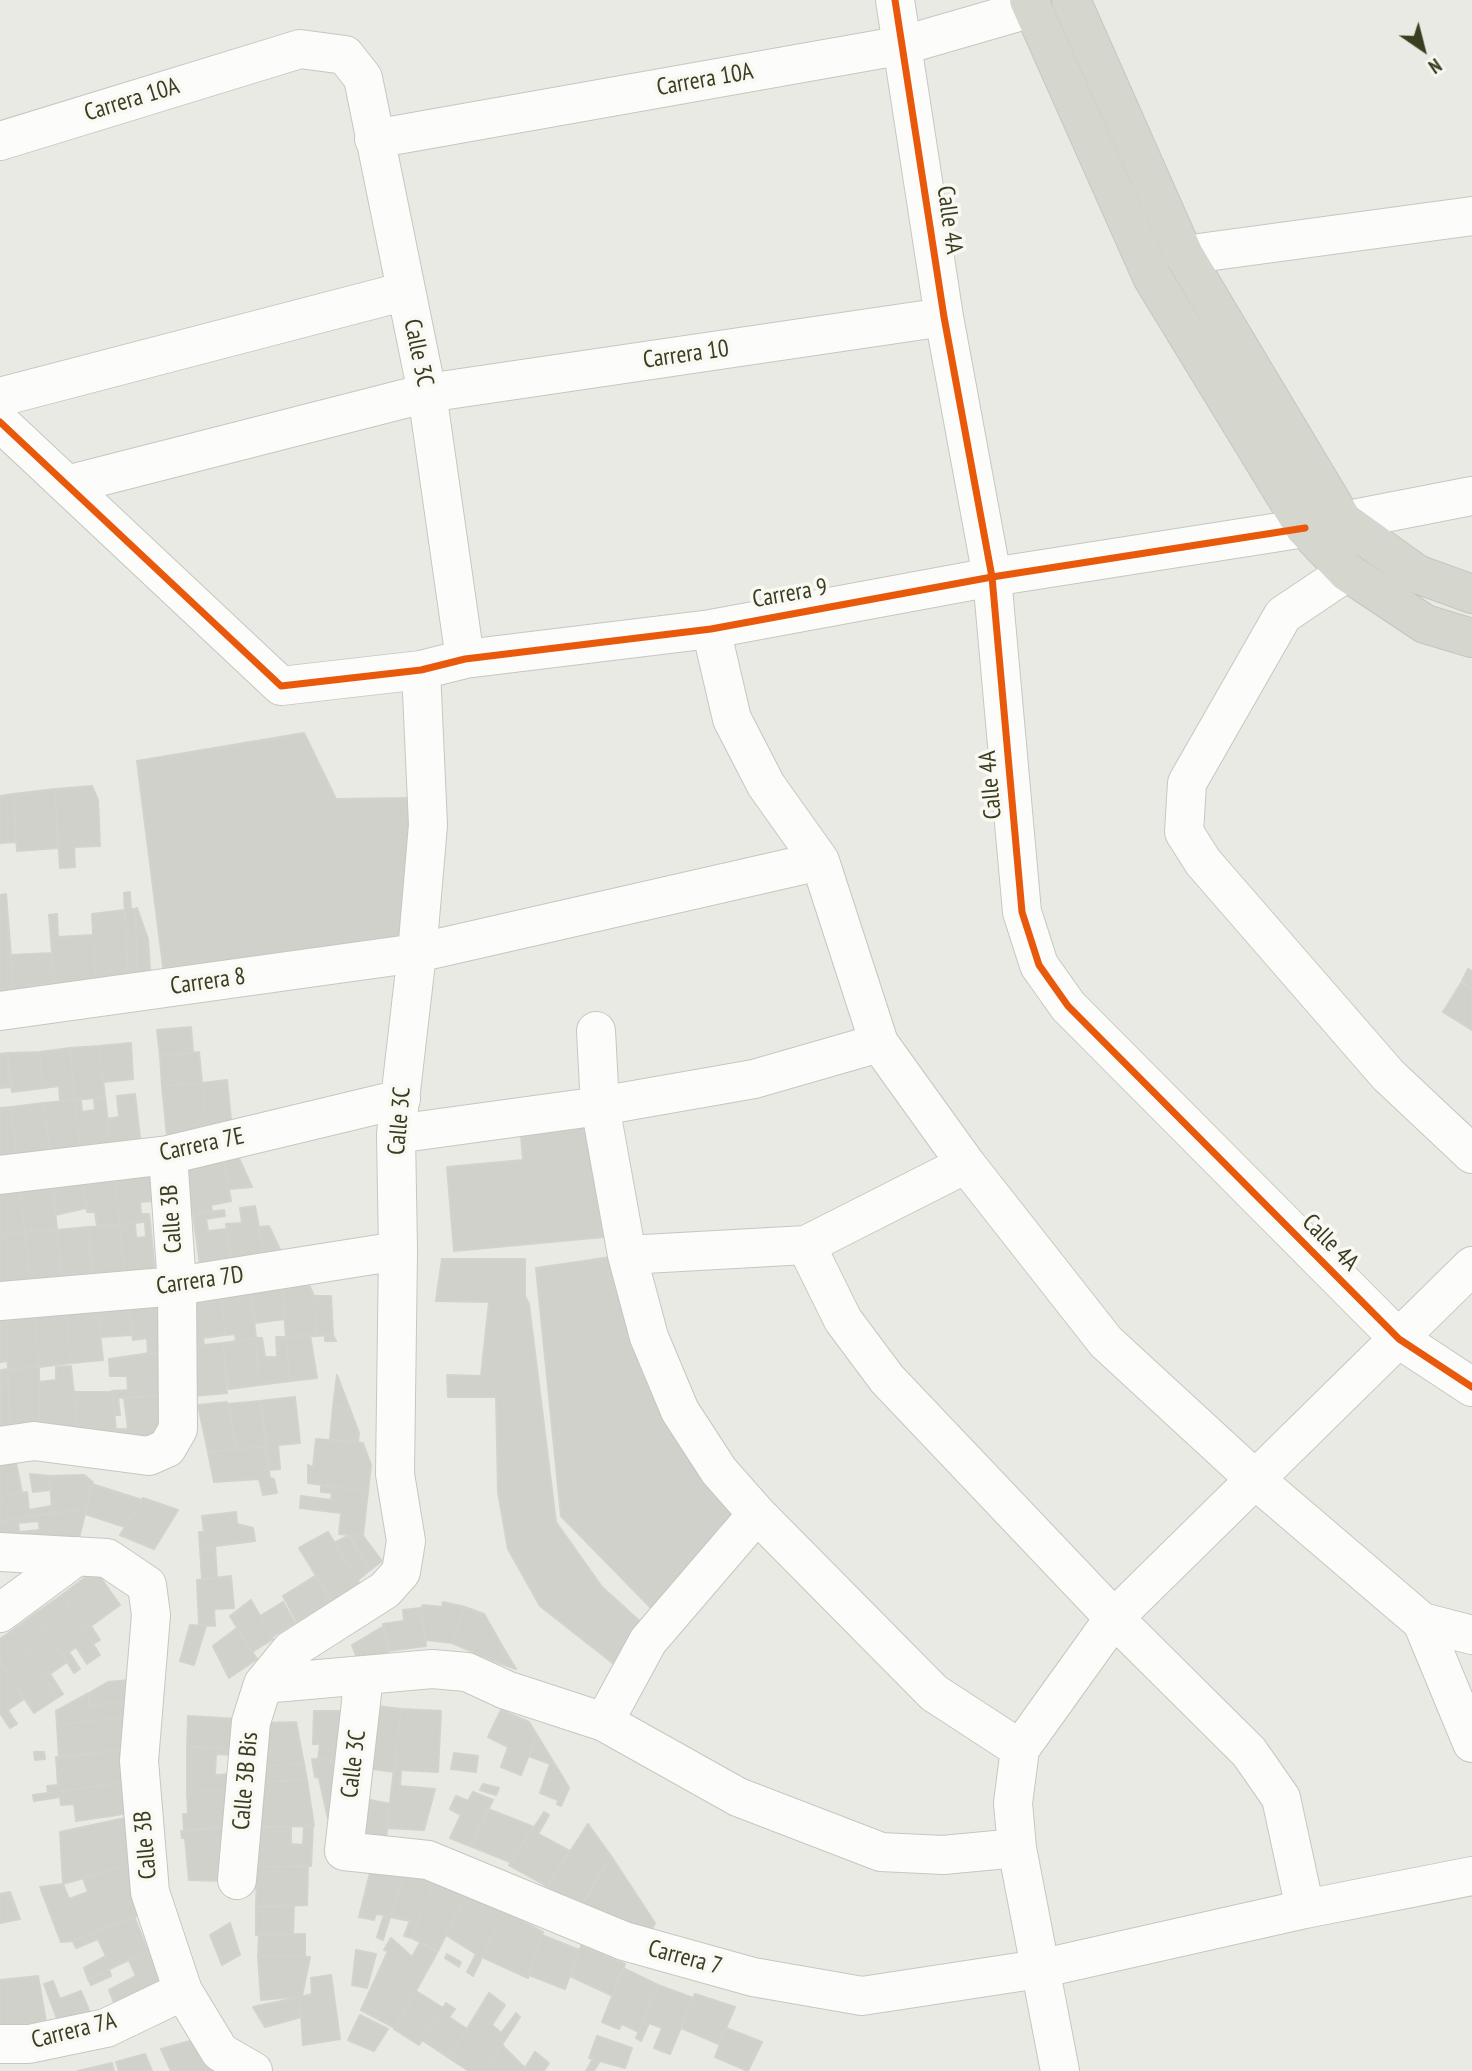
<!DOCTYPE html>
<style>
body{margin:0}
#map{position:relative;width:1472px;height:2071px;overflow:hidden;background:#eaeae4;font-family:"PT Sans Narrow",sans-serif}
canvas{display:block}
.north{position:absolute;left:1388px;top:14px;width:70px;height:70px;-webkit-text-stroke:5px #f9f8f2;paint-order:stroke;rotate:145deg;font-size:19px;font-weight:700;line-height:28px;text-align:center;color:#3a3e20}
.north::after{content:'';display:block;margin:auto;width:24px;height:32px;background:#3a3e20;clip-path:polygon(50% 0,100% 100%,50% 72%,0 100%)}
</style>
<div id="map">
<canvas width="1472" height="2071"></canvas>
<div class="north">N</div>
</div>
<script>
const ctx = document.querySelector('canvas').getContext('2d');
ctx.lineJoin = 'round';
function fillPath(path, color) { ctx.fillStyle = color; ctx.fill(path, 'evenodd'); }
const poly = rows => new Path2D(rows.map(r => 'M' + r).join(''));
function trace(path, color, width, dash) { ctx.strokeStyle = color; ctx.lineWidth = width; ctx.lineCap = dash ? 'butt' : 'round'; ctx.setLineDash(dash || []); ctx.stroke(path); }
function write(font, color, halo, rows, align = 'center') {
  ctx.font = font + ' "PT Sans Narrow",sans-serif'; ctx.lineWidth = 7; ctx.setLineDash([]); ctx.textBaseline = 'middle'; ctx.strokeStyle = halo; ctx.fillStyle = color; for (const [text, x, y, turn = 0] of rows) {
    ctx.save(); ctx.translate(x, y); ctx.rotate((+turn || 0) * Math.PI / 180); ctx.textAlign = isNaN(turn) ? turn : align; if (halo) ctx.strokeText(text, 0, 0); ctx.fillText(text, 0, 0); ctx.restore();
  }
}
const building = poly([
 [304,733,336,799,411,798,415,935,165,982,137,761,304,733],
 [92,786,98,800,100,846,74,847,75,867,60,868,55,789,92,786],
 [55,789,58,848,17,851,13,794,55,789],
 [13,794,16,842,0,843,0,796,13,794],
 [130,892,131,909,135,909,138,983,128,983,124,893,130,892],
 [6,894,14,996,0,997,0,895,6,894],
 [137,908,148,939,151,983,138,983,135,909,137,908],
 [125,910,128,983,96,988,92,914,125,910],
 [57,914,58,937,93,935,96,988,55,992,49,915,57,914],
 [52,953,54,984,30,986,30,995,14,996,11,955,52,953],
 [1468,969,1472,971,1472,988,1462,981,1468,969],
 [1461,983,1472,990,1472,1030,1443,1012,1461,983],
 [191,1027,193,1053,160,1056,157,1030,191,1027],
 [131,1043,133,1079,103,1082,99,1046,131,1043],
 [99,1046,105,1097,75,1100,70,1048,99,1046],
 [70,1048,75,1100,60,1101,59,1086,43,1088,40,1052,70,1048],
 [40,1052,43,1088,12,1092,8,1053,40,1052],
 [199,1052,202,1083,162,1086,160,1056,199,1052],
 [8,1053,11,1087,0,1088,0,1054,8,1053],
 [227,1080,232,1130,207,1133,202,1083,227,1080],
 [202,1083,207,1133,167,1136,162,1086,202,1083],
 [135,1094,141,1146,111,1150,107,1119,119,1117,117,1096,135,1094],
 [105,1097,111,1150,80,1152,75,1100,81,1099,82,1112,95,1110,94,1098,105,1097],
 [75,1100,80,1152,50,1155,44,1103,75,1100],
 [44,1103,50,1155,17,1158,11,1107,44,1103],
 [11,1107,17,1158,0,1161,0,1108,11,1107],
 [594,1117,604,1237,454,1251,447,1167,523,1160,520,1124,594,1117],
 [238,1156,252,1187,229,1189,223,1157,238,1156],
 [223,1157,231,1201,211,1205,212,1212,193,1214,184,1163,223,1157],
 [150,1170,152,1201,140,1202,141,1214,149,1214,150,1221,120,1225,114,1173,150,1170],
 [114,1173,120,1225,97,1226,95,1212,87,1212,83,1176,114,1173],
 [83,1176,86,1208,55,1215,52,1179,83,1176],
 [52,1179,57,1230,25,1232,19,1182,52,1179],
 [19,1182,25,1232,0,1235,0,1184,19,1182],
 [255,1206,264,1255,232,1262,226,1224,242,1223,240,1208,255,1206],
 [224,1210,225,1216,206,1219,208,1231,227,1229,232,1262,200,1265,193,1214,224,1210],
 [150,1221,155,1273,124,1276,120,1225,135,1223,136,1238,146,1237,145,1222,150,1221],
 [120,1225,124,1276,92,1279,89,1227,120,1225],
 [269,1226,283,1256,264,1255,259,1227,269,1226],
 [89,1227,92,1274,61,1276,57,1230,89,1227],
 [57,1230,62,1282,30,1284,25,1232,57,1230],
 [25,1232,30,1281,0,1286,0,1235,25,1232],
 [618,1256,746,1517,651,1608,561,1516,536,1268,618,1256],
 [442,1259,525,1259,525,1296,529,1304,556,1522,602,1587,645,1626,619,1668,540,1606,508,1549,498,1492,496,1397,448,1397,447,1375,481,1376,489,1302,436,1301,442,1259],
 [309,1285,314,1296,316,1336,286,1337,282,1289,309,1285],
 [282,1289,285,1319,255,1323,251,1292,282,1289],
 [251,1292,256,1338,236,1341,235,1334,225,1335,221,1293,251,1292],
 [221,1293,225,1335,203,1338,204,1345,194,1347,188,1294,221,1293],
 [314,1296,331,1296,333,1335,316,1336,314,1296],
 [159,1303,163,1352,148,1354,147,1338,133,1340,128,1305,159,1303],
 [128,1305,132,1335,100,1337,98,1311,128,1305],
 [97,1308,103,1360,71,1363,66,1313,97,1308],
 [66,1313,71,1363,39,1367,35,1316,66,1313],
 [35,1316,39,1367,8,1369,6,1319,35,1316],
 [6,1319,7,1361,0,1362,0,1320,6,1319],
 [310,1335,317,1378,290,1381,286,1337,310,1335],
 [325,1335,333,1335,336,1341,325,1341,325,1335],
 [276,1337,286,1337,290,1381,259,1385,256,1338,262,1338,265,1357,277,1357,276,1337],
 [256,1338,259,1385,229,1389,223,1343,256,1338],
 [223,1343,227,1393,193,1396,186,1347,223,1343],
 [157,1352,161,1396,113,1398,112,1391,128,1390,127,1376,110,1376,109,1359,157,1352],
 [71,1366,79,1441,40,1439,39,1382,56,1380,56,1367,71,1366],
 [39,1367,40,1439,10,1436,8,1369,39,1367],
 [8,1369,10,1436,0,1435,1,1370,8,1369],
 [337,1375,350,1409,333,1407,337,1375],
 [74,1392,112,1392,117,1440,79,1441,74,1392],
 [163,1396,168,1442,117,1440,116,1429,128,1429,124,1398,163,1396],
 [295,1397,300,1443,278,1445,280,1469,269,1470,260,1401,295,1397],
 [113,1398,118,1398,120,1415,115,1415,113,1398],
 [260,1401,268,1447,237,1449,228,1404,260,1401],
 [227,1402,237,1449,208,1452,198,1405,227,1402],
 [333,1407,350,1409,359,1433,358,1442,330,1440,333,1407],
 [316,1439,363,1443,371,1465,368,1491,308,1483,308,1465,313,1467,316,1439],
 [256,1447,265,1447,270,1478,274,1479,277,1493,263,1495,259,1479,214,1482,208,1452,256,1447],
 [16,1462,22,1493,0,1497,0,1464,16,1462],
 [30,1474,50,1476,50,1490,33,1492,30,1474],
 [84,1475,93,1482,86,1510,52,1513,50,1476,84,1475],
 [92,1484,142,1500,125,1527,85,1514,92,1484],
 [321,1485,368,1491,363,1536,339,1534,341,1513,300,1508,301,1496,331,1500,332,1493,321,1492,321,1485],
 [27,1492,29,1510,51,1506,52,1513,0,1522,0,1497,27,1492],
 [143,1498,178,1510,154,1549,120,1535,143,1498],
 [86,1510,79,1538,41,1543,38,1515,86,1510],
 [236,1512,237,1524,253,1528,255,1541,200,1548,199,1532,204,1532,202,1516,236,1512],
 [38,1515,38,1521,18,1523,19,1532,39,1530,41,1543,0,1546,0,1522,38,1515],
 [328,1532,360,1584,333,1603,299,1548,328,1532],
 [350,1535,363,1536,382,1561,370,1570,350,1535],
 [348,1536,370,1570,358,1580,334,1543,348,1536],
 [215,1546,217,1578,202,1579,200,1548,215,1546],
 [95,1570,120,1605,91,1626,100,1640,93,1644,62,1595,95,1570],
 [231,1576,234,1608,214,1609,215,1626,199,1625,197,1580,231,1576],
 [315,1576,331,1601,297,1622,283,1596,315,1576],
 [62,1595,100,1655,87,1664,76,1647,69,1652,80,1669,74,1673,36,1613,62,1595],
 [251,1600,273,1639,252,1652,230,1616,251,1600],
 [283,1602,295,1623,272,1637,260,1616,283,1602],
 [443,1602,465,1607,452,1643,426,1640,421,1608,423,1605,442,1607,443,1602],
 [465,1607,484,1614,504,1649,499,1663,452,1643,465,1607],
 [421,1608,426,1646,388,1651,383,1624,404,1621,403,1610,421,1608],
 [36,1613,67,1662,50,1674,63,1694,57,1698,13,1630,36,1613],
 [190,1625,206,1626,194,1665,180,1661,190,1625],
 [384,1626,389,1657,359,1664,352,1645,384,1626],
 [237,1628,257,1659,229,1678,213,1646,237,1628],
 [13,1630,57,1698,34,1713,0,1662,0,1639,13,1630],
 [504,1649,516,1669,499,1663,504,1649],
 [0,1662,24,1699,8,1710,17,1724,10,1728,0,1713,0,1662],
 [131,1680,132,1700,89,1706,89,1693,108,1682,131,1680],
 [89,1693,89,1706,132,1700,133,1716,57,1725,56,1711,89,1693],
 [378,1706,401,1709,394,1772,359,1767,378,1706],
 [401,1709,441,1711,438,1772,401,1770,400,1786,435,1789,424,1830,387,1828,401,1709],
 [501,1710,529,1722,537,1735,521,1775,501,1767,508,1747,488,1737,501,1710],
 [314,1711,343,1711,341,1761,318,1760,320,1744,313,1744,314,1711],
 [188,1716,238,1719,235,1748,187,1747,188,1716],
 [125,1717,126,1750,59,1757,57,1725,125,1717],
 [296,1722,304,1764,261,1766,267,1723,296,1722],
 [537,1735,565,1781,558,1800,540,1793,550,1764,529,1756,537,1735],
 [187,1747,235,1748,236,1755,216,1754,215,1775,233,1774,229,1789,187,1793,187,1747],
 [126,1750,128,1782,48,1793,47,1786,58,1785,56,1757,126,1750],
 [34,1752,44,1752,45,1759,35,1760,34,1752],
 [454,1753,478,1756,476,1772,451,1769,454,1753],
 [312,1759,341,1761,328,1819,319,1778,315,1777,312,1759],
 [304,1764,307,1780,261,1782,261,1766,304,1764],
 [307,1780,314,1826,258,1827,261,1782,307,1780],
 [565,1781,569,1788,561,1806,557,1804,565,1781],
 [128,1782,130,1813,76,1821,74,1804,61,1805,60,1797,34,1801,33,1795,128,1782],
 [483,1784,499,1788,496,1795,480,1790,483,1784],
 [229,1789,223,1828,184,1831,183,1814,188,1814,187,1793,229,1789],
 [473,1792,493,1800,470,1846,450,1838,461,1815,450,1809,456,1796,468,1801,473,1792],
 [360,1798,390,1804,386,1840,359,1835,360,1798],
 [488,1809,534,1827,510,1862,470,1846,488,1809],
 [544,1812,549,1815,538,1834,570,1851,547,1886,509,1865,544,1812],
 [130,1817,132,1864,63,1884,60,1832,130,1817],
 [588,1824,611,1856,582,1903,547,1887,588,1824],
 [304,1826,313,1826,311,1866,257,1867,258,1827,291,1827,291,1844,303,1845,304,1826],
 [222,1827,224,1881,189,1880,185,1838,182,1838,181,1831,222,1827],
 [611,1856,634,1891,617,1920,584,1903,611,1856],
 [132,1864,149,1911,73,1941,61,1942,40,1887,63,1884,69,1899,88,1892,83,1878,132,1864],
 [372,1865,404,1872,383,1940,377,1937,384,1915,376,1914,374,1920,359,1917,372,1865],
 [308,1866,307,1905,256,1907,257,1867,308,1866],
 [405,1869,435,1878,412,1938,404,1936,410,1921,390,1917,405,1869],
 [436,1876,467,1893,438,1951,412,1938,436,1876],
 [634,1891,655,1923,650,1933,617,1920,634,1891],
 [10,1892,20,1919,0,1923,0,1894,10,1892],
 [467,1893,504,1912,473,1976,467,1972,476,1954,446,1935,467,1893],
 [294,1905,293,1934,256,1935,256,1907,294,1905],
 [504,1912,543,1932,528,1978,482,1957,504,1912],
 [134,1916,148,1951,88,1979,84,1968,106,1956,98,1939,76,1948,73,1941,134,1916],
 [230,1923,240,1955,222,1965,210,1935,230,1923],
 [305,1934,305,1957,258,1956,259,1935,305,1934],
 [542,1935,579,1950,565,1989,529,1975,542,1935],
 [391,1938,412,1957,420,1943,437,1953,395,2028,361,2010,388,1951,384,1950,391,1938],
 [581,1946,625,1964,613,1996,570,1976,581,1946],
 [356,1950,376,1954,367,1988,352,1985,356,1950],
 [148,1951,161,1983,116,2008,109,1990,136,1976,129,1960,148,1951],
 [447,1954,461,1962,459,1967,445,1958,447,1954],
 [258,1956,310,1957,302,1996,261,2000,258,1956],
 [623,1968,658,1985,639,2032,622,2024,619,2029,602,2022,623,1968],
 [109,1969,111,1976,91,1985,88,1979,109,1969],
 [331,1975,340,2039,303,2045,300,1997,312,1994,311,1978,331,1975],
 [38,1976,46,2021,0,2027,0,1980,38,1976],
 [53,1981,60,1999,81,1991,91,2015,60,2027,44,1984,53,1981],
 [658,1985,693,1998,670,2054,654,2048,662,2028,649,2023,641,2041,636,2038,658,1985],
 [416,1991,443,2008,419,2045,394,2029,416,1991],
 [489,1993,505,2005,492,2025,501,2033,516,2013,520,2017,485,2071,469,2071,449,2058,489,1993],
 [695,1994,735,2007,719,2044,681,2028,695,1994],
 [300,1997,301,2017,265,2027,253,2007,300,1997],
 [446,2003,455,2009,449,2017,467,2029,449,2058,422,2040,446,2003],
 [360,2015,388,2029,374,2051,348,2040,360,2015],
 [726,2028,762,2042,748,2071,715,2057,726,2028],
 [597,2036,632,2048,625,2068,589,2058,597,2036],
 [197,2039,212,2071,171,2071,161,2049,197,2039],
 [502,2045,525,2068,523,2071,485,2071,502,2045],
 [535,2052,549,2063,544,2071,523,2071,535,2052],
 [145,2054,152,2071,119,2071,116,2062,145,2054],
 [593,2059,600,2061,594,2071,586,2071,593,2059],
 [112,2063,114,2071,78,2071,112,2063]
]);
const minor = poly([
 [895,0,944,317,992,577,1022,912,1039,965,1068,1006,1399,1339,1472,1387],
 [374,139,904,45,1032,8],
 [0,141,300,49,345,55,363,78,427,393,465,659],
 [1184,255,1472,216],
 [0,397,406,291],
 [0,422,281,686,421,670,465,659,711,629,992,577,1305,528],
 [67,485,427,393,944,317],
 [1343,521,1472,496],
 [1347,572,1283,615,1187,783,1184,832,1203,862,1388,1075,1472,1154],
 [711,629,732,719,766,785,820,861,879,1043,966,1164,1106,1342,1257,1481,1422,1622,1472,1635],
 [0,1011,417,953,820,861],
 [596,1031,600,1106,627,1255,649,1337,680,1411,719,1471,757,1514,934,1693,1020,1749],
 [396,1134,600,1106,754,1079,879,1043],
 [0,1175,168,1155,401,1099],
 [806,1245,843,1320,887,1379,1114,1618,1249,1752,1281,1798,1305,1909],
 [627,1255,806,1245,966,1164],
 [0,1301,177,1286,398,1251],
 [0,1446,34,1441,149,1456,167,1448,178,1429,177,1286,168,1155],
 [0,1552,107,1558,147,1585,151,1615,139,1761,150,1892,183,1991,220,2052,253,2071],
 [0,1613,77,1556],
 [1422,1622,1472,1743],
 [364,1676,344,1851,428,1860,624,1941,753,1977,862,1996,1039,1969,1305,1909,1472,1876],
 [263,1684,432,1669,467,1672,506,1690,604,1722,738,1797,881,1852,943,1855,1017,1848],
 [604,1722,648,1641,757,1514],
 [237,1880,251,1722,263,1684,291,1650,385,1590,401,1572,406,1541,395,1474,398,1251,396,1134,417,953,428,825,421,670],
 [0,2044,29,2044,106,2028,183,1991],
 [1060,2071,1017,1848,1013,1803,1020,1749,1114,1618,1472,1266]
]);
const major = poly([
 [1029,0,1152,277,1305,528,1347,572,1425,624,1472,638],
 [1071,0,1184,255,1343,521,1417,574,1472,594]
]);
const cycleway = poly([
 [895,0,944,317,992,577,1022,912,1039,965,1068,1006,1399,1339,1472,1387],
 [0,422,281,686,421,670,465,659,711,629,992,577,1305,528]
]);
const streetNames = [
 ["Carrera 10A",705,80,-10],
 ["Carrera 10A",132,100,-17],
 ["Calle 4A",949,220,82],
 ["Calle 3C",418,353,78],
 ["Carrera 10",686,355,-8],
 ["Carrera 9",790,594,-10],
 ["Calle 4A",991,785,-95],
 ["Carrera 8",208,982,-8],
 ["Calle 3C",400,1121,-85],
 ["Carrera 7E",202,1145,-12],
 ["Calle 3B",172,1219,-94],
 ["Calle 4A",1330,1243,45],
 ["Carrera 7D",200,1281,-8],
 ["Calle 3C",354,1764,-83],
 ["Calle 3B Bis",246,1781,-85],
 ["Calle 3B",146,1845,-95],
 ["Carrera 7",685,1958,15],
 ["Carrera 7A",74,2031,-14]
];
fillPath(building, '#d1d1cb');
trace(building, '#d3d3cd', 2);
trace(minor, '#c7c7c1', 40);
trace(major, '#c5c6bc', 40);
trace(minor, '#fcfcfb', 38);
trace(major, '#d5d6cd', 38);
trace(cycleway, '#e8590c', 7);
write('24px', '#3a3e20', '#f9f8f2', streetNames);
</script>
